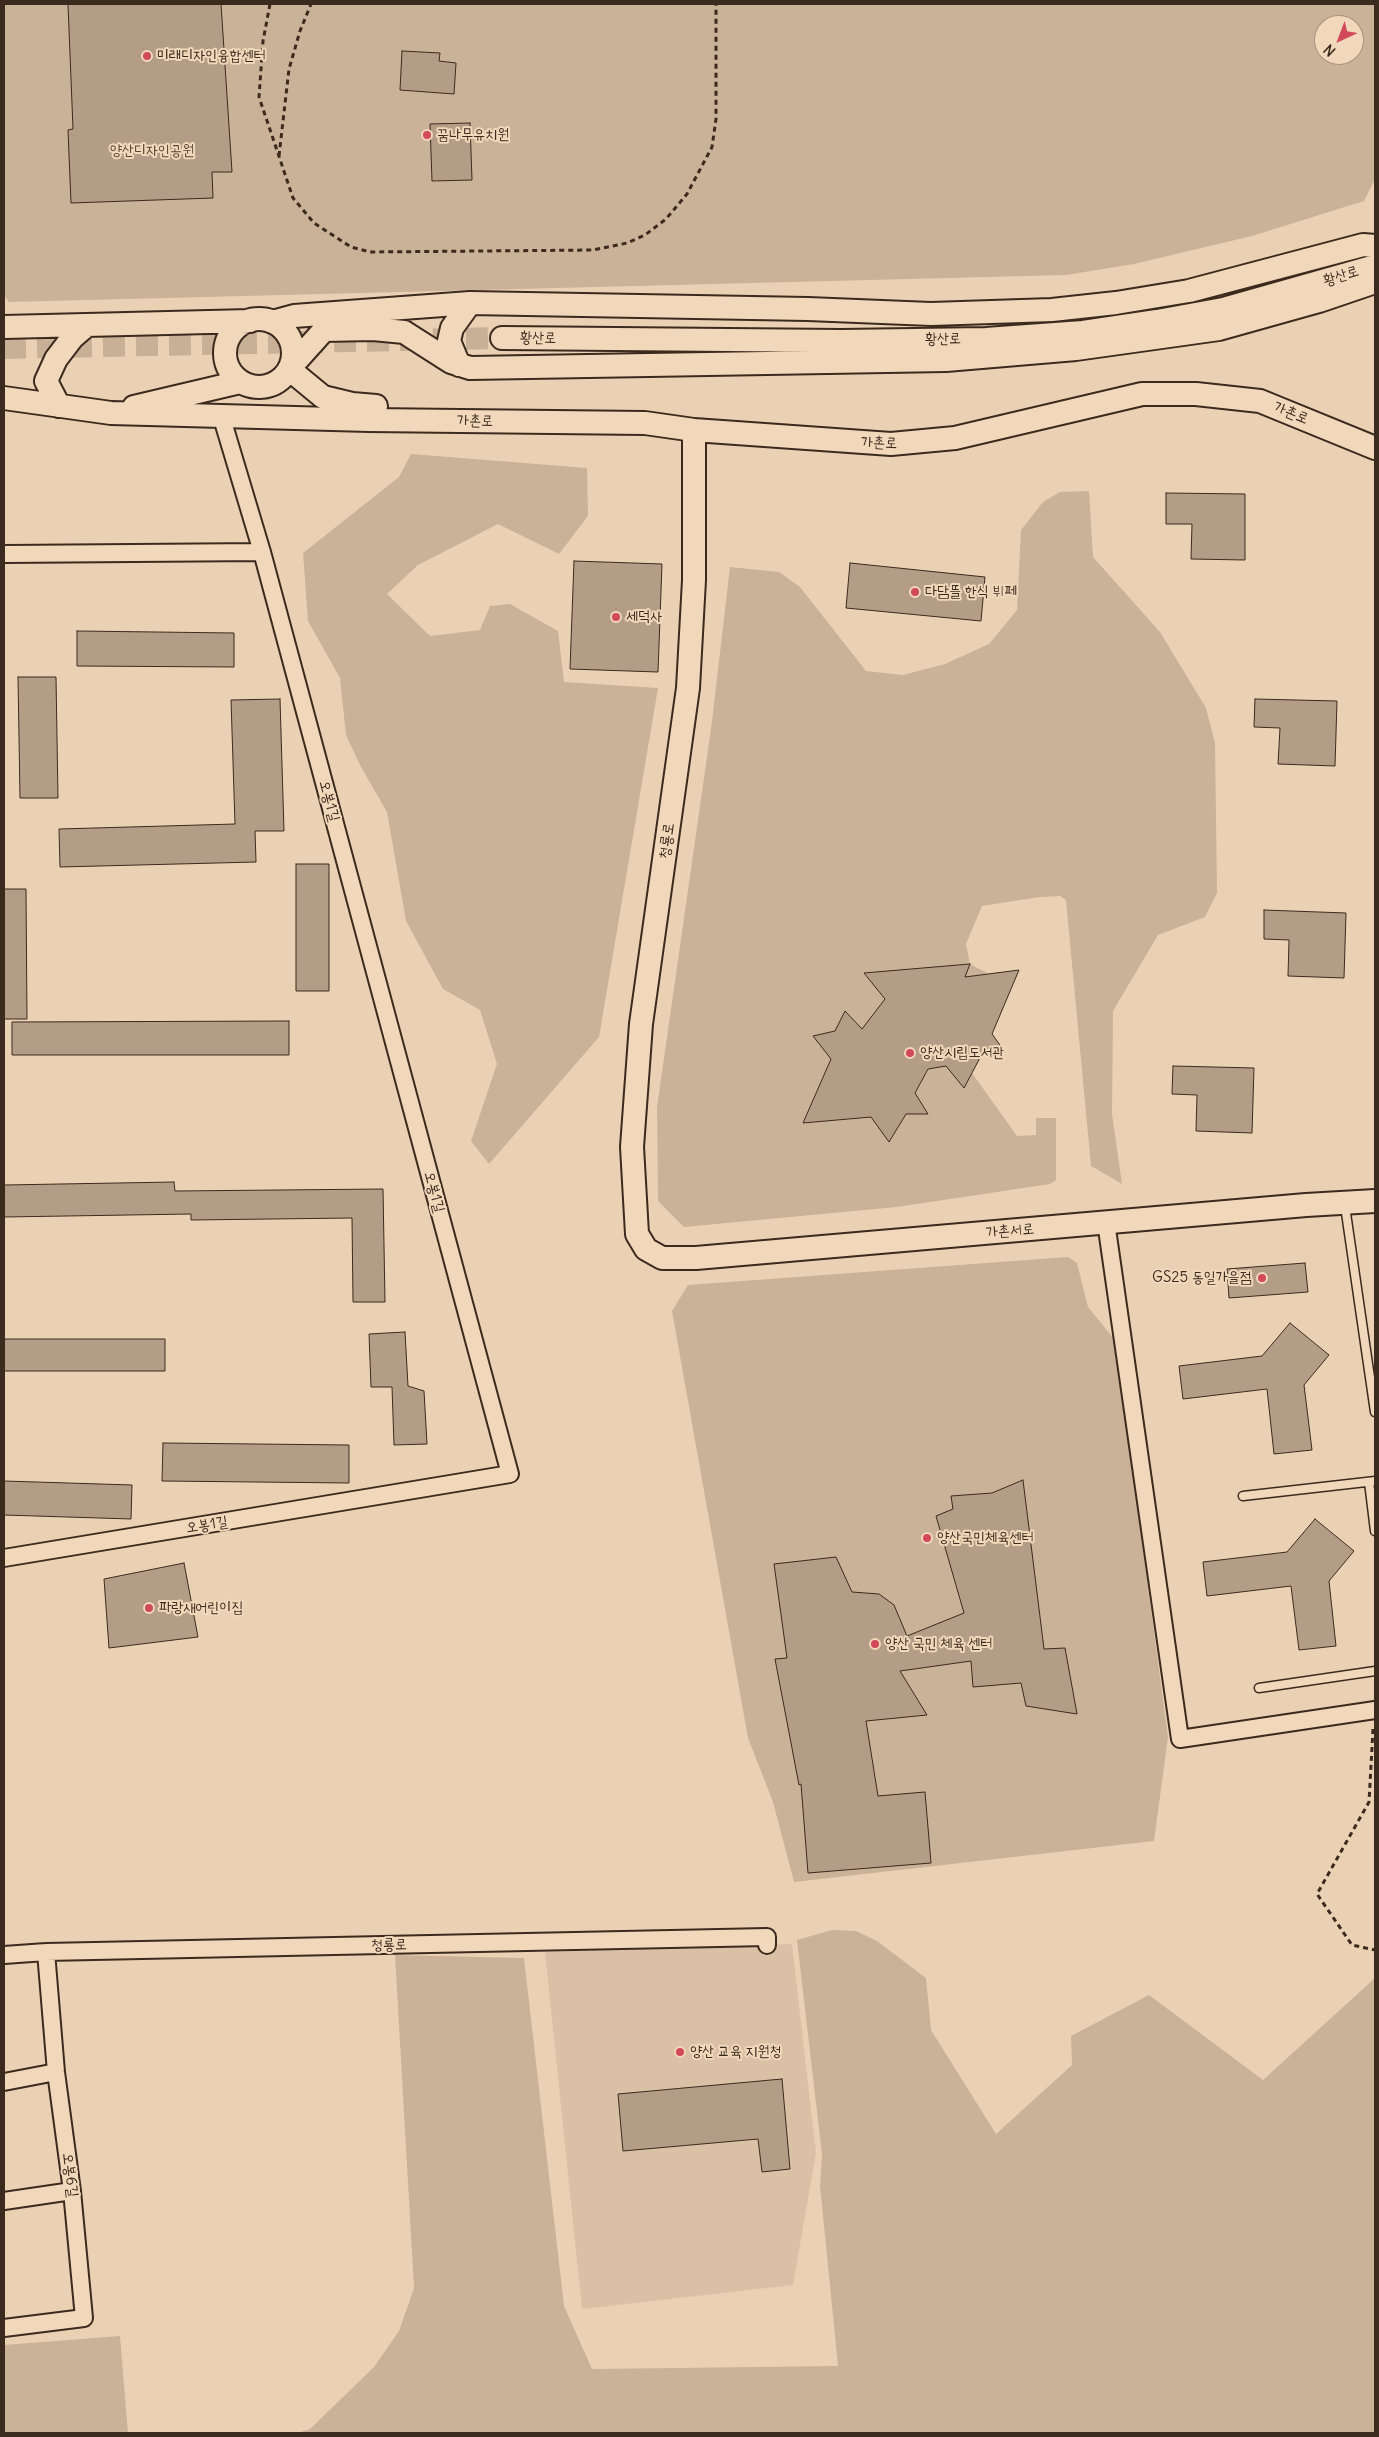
<!DOCTYPE html>
<meta charset="utf-8">
<style>
body{margin:0}
#map{position:relative;width:1379px;height:2437px;overflow:hidden;background:#ebd1b4;font-family:Delius,sans-serif}
canvas{display:block}
.frame{position:absolute;inset:0;border:5px solid #3b2a1e;pointer-events:none}
.north{position:absolute;left:1314px;top:15px;width:50px;height:50px;box-sizing:border-box;background:#f2d8ba;border:1px solid #a9927c;border-radius:50%;rotate:223deg;font-size:14px;font-weight:700;line-height:20px;text-align:center;color:#3b2a1e}
.north::after{content:'';display:block;margin:auto;width:18px;height:22px;background:#d1495b;clip-path:polygon(50% 0,100% 100%,50% 72%,0 100%)}
</style>
<div id="map">
<canvas width="1379" height="2437"></canvas>
<div class="frame"></div>
<div class="north">N</div>
</div>
<script>
const ctx = document.querySelector('canvas').getContext('2d');
ctx.lineJoin = 'round';
function fillPath(path, color) { ctx.fillStyle = color; ctx.fill(path, 'evenodd'); }
const poly = rows => new Path2D(rows.map(r => 'M' + r).join(''));
function trace(path, color, width, dash) { ctx.strokeStyle = color; ctx.lineWidth = width; ctx.lineCap = dash ? 'butt' : 'round'; ctx.setLineDash(dash || []); ctx.stroke(path); }
function write(font, color, halo, rows, align = 'center') {
  ctx.font = font + ' Delius,"Poor Story",sans-serif'; ctx.lineWidth = 4; ctx.setLineDash([]); ctx.textBaseline = 'middle'; ctx.strokeStyle = halo; ctx.fillStyle = color; for (const [text, x, y, turn = 0] of rows) {
    ctx.save(); ctx.translate(x, y); ctx.rotate((+turn || 0) * Math.PI / 180); ctx.textAlign = isNaN(turn) ? turn : align; if (halo) ctx.strokeText(text, 0, 0); ctx.fillText(text, 0, 0); ctx.restore();
  }
}
const built = poly([
 [792,1944,816,2153,793,2285,582,2309,545,1952]
]);
const green = poly([
 [4,4,1375,4,1375,179,1364,201,1252,236,1134,264,1066,275,9,302,4,295],
 [1324,25,1354,25,1354,55,1324,55],
 [411,454,587,468,588,516,559,554,498,524,418,565,387,594,430,636,480,630,490,606,510,604,558,631,564,682,658,688,599,1037,489,1164,471,1141,497,1064,480,1010,443,989,406,921,387,812,361,767,346,735,340,678,308,621,303,553,399,477],
 [1089,491,1093,557,1160,632,1206,708,1215,743,1217,893,1205,917,1158,935,1113,1011,1112,1114,1122,1184,1091,1166,1066,900,1060,896,1040,897,982,906,966,944,970,964,989,974,1019,970,992,1034,1005,1052,982,1054,972,1073,1017,1136,1036,1135,1036,1118,1056,1118,1056,1180,1050,1184,897,1207,684,1227,658,1201,657,1107,711,729,730,567,779,572,800,587,866,671,903,675,945,664,989,644,1017,610,1021,530,1043,502,1060,492],
 [1068,1257,1077,1263,1088,1307,1115,1340,1168,1737,1154,1841,794,1882,773,1802,748,1738,672,1311,688,1285],
 [832,1930,856,1931,877,1941,926,1978,931,2030,996,2134,1072,2065,1071,2036,1149,1995,1263,2080,1375,1978,1375,2433,298,2433,310,2429,374,2367,399,2331,414,2288,395,1955,524,1958,564,2306,592,2369,838,2366,820,2186,822,2155,797,1940],
 [120,2336,128,2433,4,2433,4,2345]
]);
const building = poly([
 [68,4,221,4,232,172,212,172,213,198,71,203,68,130,73,129,68,4],
 [402,51,440,53,439,61,456,63,454,94,400,90,402,51],
 [470,123,472,180,432,181,430,124,470,123],
 [1166,493,1245,494,1245,560,1191,559,1192,524,1166,524,1166,493],
 [574,561,662,564,658,672,570,669,574,561],
 [850,563,985,577,981,621,846,608,850,563],
 [77,631,234,633,234,667,77,666,77,631],
 [18,677,56,677,58,798,20,798,18,677],
 [280,699,284,831,255,831,256,862,60,867,59,829,235,824,231,700,280,699],
 [1255,699,1337,701,1335,766,1278,764,1280,728,1254,727,1255,699],
 [296,864,329,864,329,991,296,991,296,864],
 [4,889,26,889,27,1019,4,1019,4,889],
 [1264,910,1346,913,1344,978,1288,976,1289,940,1264,939,1264,910],
 [970,964,965,977,1019,970,992,1034,1005,1052,982,1054,964,1088,946,1066,928,1069,915,1093,928,1114,906,1114,889,1142,871,1117,803,1123,831,1059,813,1036,835,1031,845,1011,862,1029,885,999,864,973,970,964],
 [289,1021,289,1055,12,1055,12,1022,289,1021],
 [1173,1066,1254,1068,1252,1133,1196,1131,1197,1095,1172,1094,1173,1066],
 [174,1182,175,1191,383,1189,385,1302,353,1302,352,1218,191,1220,191,1214,4,1217,4,1185,174,1182],
 [1305,1263,1308,1292,1229,1298,1227,1269,1305,1263],
 [1290,1323,1329,1355,1304,1385,1312,1450,1274,1454,1267,1389,1183,1399,1179,1366,1262,1356,1290,1323],
 [405,1332,408,1386,424,1391,427,1444,394,1445,392,1387,371,1387,369,1334,405,1332],
 [4,1339,165,1339,165,1371,4,1371,4,1339],
 [163,1443,349,1445,349,1483,162,1481,163,1443],
 [1023,1480,1044,1649,1065,1648,1077,1714,1026,1706,1021,1683,973,1687,971,1661,900,1671,927,1715,866,1721,878,1796,925,1792,931,1863,808,1873,801,1784,799,1785,775,1659,787,1658,774,1564,836,1557,852,1592,879,1594,894,1605,907,1636,964,1613,936,1516,953,1509,951,1496,992,1493,1023,1480],
 [4,1481,132,1485,131,1519,4,1515,4,1481],
 [1315,1519,1354,1551,1329,1581,1336,1646,1299,1650,1291,1586,1207,1596,1203,1562,1287,1552,1315,1519],
 [184,1563,198,1637,109,1648,104,1579,184,1563],
 [782,2079,790,2169,762,2172,758,2139,623,2151,618,2094,782,2079]
]);
const secondaryTunnel = poly([
 [4,348,502,338]
]);
const path = poly([
 [270,4,263,41,259,97,293,198,314,223,351,247,370,252,593,250,627,243,645,235,666,219,687,194,712,147,716,119,716,4],
 [279,156,289,69,300,31,311,4],
 [1373,1729,1369,1802,1317,1894,1352,1945,1375,1950]
]);
const lane = poly([
 [1345,1206,1375,1412],
 [1369,1482,1375,1531],
 [1243,1496,1375,1481],
 [1259,1688,1375,1671]
]);
const street = poly([
 [4,554,262,552],
 [1106,1222,1180,1739,1375,1710],
 [4,1558,510,1474,262,552,221,415],
 [4,1955,46,1952,767,1937,767,1945],
 [4,2082,56,2072],
 [4,2201,72,2191],
 [4,2328,84,2318,72,2191,56,2072,46,1952]
]);
const secondary = poly([
 '225 353a34 34 0 1 1 68 0a34 34 0 1 1-68 0Z',
 [272,322,294,316,470,303,808,309,931,314,1052,310,1116,303,1189,291,1363,245,1375,246],
 [4,327,250,321],
 [502,338,841,341,986,339,1083,332,1157,321,1223,309,1375,266],
 [459,365,449,341,452,328,470,303],
 [4,398,111,413,369,420,645,423,694,430,891,444,955,438,1142,394,1196,394,1260,401,1375,448],
 [59,406,46,381,56,359,72,338,87,325],
 [376,406,352,404,323,397,289,369,324,330,373,329,404,332,451,362,470,368,946,360,1076,349,1219,329,1319,301,1375,282],
 [134,407,240,382],
 [694,430,694,580,688,688,641,1024,632,1147,637,1234,646,1249,662,1258,696,1258,1306,1205,1375,1201]
]);
const markers = [
 [147,56,5,"#d1495b"],
 [427,135,5,"#d1495b"],
 [915,592,5,"#d1495b"],
 [616,617,5,"#d1495b"],
 [910,1053,5,"#d1495b"],
 [1262,1278,5,"#d1495b"],
 [927,1538,5,"#d1495b"],
 [149,1608,5,"#d1495b"],
 [875,1644,5,"#d1495b"],
 [680,2052,5,"#d1495b"]
];
const poiNames = [
 ["미래디자인융합센터",157,56],
 ["꿈나무유치원",437,135],
 ["다담뜰 한식 뷔페",925,592],
 ["세덕사",626,617],
 ["양산시립도서관",920,1053],
 ["GS25 동일가을점",1252,1278,"right"],
 ["양산국민체육센터",937,1538],
 ["파랑새어린이집",159,1608],
 ["양산 국민 체육 센터",885,1644],
 ["양산 교육 지원청",690,2052]
];
const parkNames = [
 ["양산디자인공원",152,151]
];
const streetNames = [
 ["황산로",1341,276,-17],
 ["황산로",538,338,1],
 ["황산로",943,339,-1],
 ["가촌로",1291,413,22],
 ["가촌로",475,421,1],
 ["가촌로",879,443,2],
 ["오봉1길",329,801,75],
 ["청룡로",667,841,-82],
 ["오봉1길",434,1192,75],
 ["가촌서로",1010,1231,-5],
 ["오봉1길",207,1525,-9],
 ["청룡로",389,1945,-1],
 ["오봉6길",70,2175,83]
];
fillPath(built, '#dac1a6');
fillPath(green, '#cab298');
fillPath(building, '#b49d86');
trace(building, '#3b2a1e', 1);
trace(secondaryTunnel, '#c8b096', 22, [22, 11]);
trace(lane, '#3b2a1e', 11);
trace(street, '#3b2a1e', 20);
trace(secondary, '#3b2a1e', 26);
trace(path, '#3b2a1e', 3, [5, 4]);
trace(lane, '#f2d8ba', 8);
trace(street, '#f2d8ba', 16);
trace(secondary, '#f2d8ba', 22);
for (const [x, y, r, color] of markers) { const dot = new Path2D(); dot.arc(x, y, r, 0, 2 * Math.PI); ctx.fillStyle = color; ctx.fill(dot); trace(dot, '#f2d8ba', 2); }
write('15px', '#3b2a1e', '#f2d8ba', poiNames, 'left');
write('15px', '#584536', '#f2d8ba', parkNames);
write('15px', '#3b2a1e', '#f2d8ba', streetNames);
</script>
